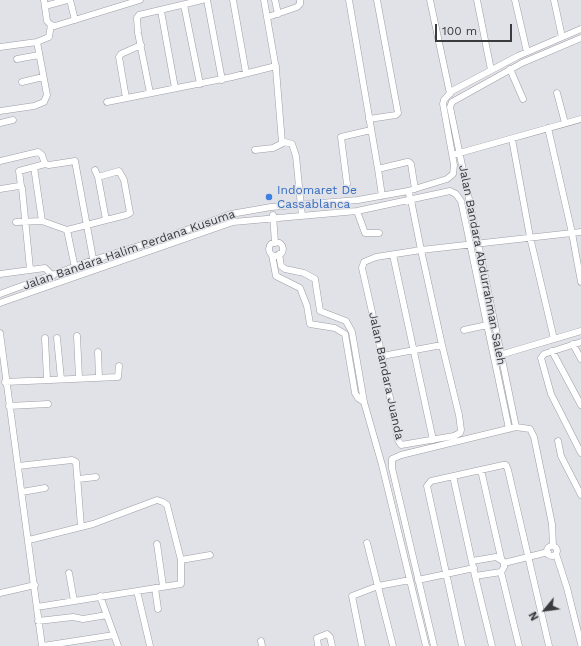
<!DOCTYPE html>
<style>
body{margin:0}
#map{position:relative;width:581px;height:646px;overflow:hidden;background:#e0e2e8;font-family:"Work Sans",sans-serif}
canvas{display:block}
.north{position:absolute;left:525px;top:590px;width:40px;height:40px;-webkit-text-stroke:3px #e0e2e8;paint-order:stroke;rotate:241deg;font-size:11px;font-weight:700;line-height:16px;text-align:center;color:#3b3b3e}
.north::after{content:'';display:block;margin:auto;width:14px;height:18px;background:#3b3b3e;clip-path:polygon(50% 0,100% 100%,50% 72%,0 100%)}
.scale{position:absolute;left:435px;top:24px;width:77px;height:18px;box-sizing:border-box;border:2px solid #3b3b3e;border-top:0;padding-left:5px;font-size:12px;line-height:14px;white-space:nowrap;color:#3b3b3e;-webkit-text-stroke:3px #e0e2e8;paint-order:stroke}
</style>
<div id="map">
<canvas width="581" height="646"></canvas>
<div class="north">N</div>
<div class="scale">100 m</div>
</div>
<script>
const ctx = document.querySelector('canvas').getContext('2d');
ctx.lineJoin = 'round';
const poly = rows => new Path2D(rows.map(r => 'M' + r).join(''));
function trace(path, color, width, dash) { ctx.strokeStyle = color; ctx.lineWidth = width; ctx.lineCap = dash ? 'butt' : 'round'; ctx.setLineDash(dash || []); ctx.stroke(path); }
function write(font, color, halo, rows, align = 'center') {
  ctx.font = font + ' "Work Sans",sans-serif'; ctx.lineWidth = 3; ctx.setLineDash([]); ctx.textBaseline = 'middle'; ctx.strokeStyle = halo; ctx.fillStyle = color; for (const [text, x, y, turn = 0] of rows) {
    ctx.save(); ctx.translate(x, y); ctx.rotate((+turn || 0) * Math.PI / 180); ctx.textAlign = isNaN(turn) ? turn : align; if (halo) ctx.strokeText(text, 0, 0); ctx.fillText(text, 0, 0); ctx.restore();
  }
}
const street = poly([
 [44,0,47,21,51,25,55,26,140,0],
 [70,0,75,20],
 [207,0,222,80],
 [233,0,246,73],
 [264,0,276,69,282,143],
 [275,0,278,14],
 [349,0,378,169],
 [430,0,450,94],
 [477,0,491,70],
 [515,0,527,52],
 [554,0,562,37],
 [184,5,200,84],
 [45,6,67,0],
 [161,11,175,88],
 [268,17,297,7,300,4,300,0],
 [0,47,37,42],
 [17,59,39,55],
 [510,69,523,99],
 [22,82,43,77],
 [150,93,138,33,137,18,139,15,202,0],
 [557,93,565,123],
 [126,98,119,57,121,54,141,45],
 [444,100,452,91,518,56,581,29],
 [107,102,232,77,276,66],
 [452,102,450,107,516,427],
 [452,102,522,63,581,38],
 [0,111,34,106,44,102,47,95,37,42,49,37,51,25],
 [369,119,396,115,398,113,377,0],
 [0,123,13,120],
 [548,128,572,233,581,282],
 [512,139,530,237,554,339],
 [255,150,273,148,285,142,292,144,296,156,302,216],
 [456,154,581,119],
 [0,161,38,152,42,155,45,164,49,165,75,161,94,264],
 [34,167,42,221],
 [95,170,98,177],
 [347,184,341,137,371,130],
 [21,186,19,171,45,164],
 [0,189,19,186,22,188,30,269],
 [408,191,411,200,421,250,442,345,459,415,461,430,460,433,454,436,401,445,398,440,382,356,362,268,364,262,376,257,421,250,581,232],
 [382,196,378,169,407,162,409,162,411,164,415,189],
 [357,211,365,233,379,233],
 [273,215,275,243],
 [16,222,42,221,67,230,75,268],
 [67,230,126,215,130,213,124,180,119,171,98,177,106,220],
 '269 249a7 7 0 1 1 14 0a7 7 0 1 1-14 0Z',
 [279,254,281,266,285,269,304,273,315,279,320,311,346,321,352,332,364,402,382,465,426,646],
 [272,255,276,276,300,288,307,306,310,324,335,328,345,334,355,393,358,398,364,402],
 [393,255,433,440],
 [0,274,45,268,53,276],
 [0,294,93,260,161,239,231,214,271,207,358,200,408,191,447,179,453,174,454,165,443,104,444,100],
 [0,303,233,222,357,211,450,191,456,194,461,201,509,429],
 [464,330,487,325],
 [0,333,42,646],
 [77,336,79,378],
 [45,338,47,379],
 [57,338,61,379],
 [581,342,544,354,541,358,551,394,581,453],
 [573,344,581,359],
 [552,351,581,405],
 [98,352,99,378],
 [500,355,581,331],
 [382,356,442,345],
 [5,382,118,377,119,366],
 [9,406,48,404],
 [558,441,561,456,581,495],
 [18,466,72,460,76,462,81,527],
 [481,470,501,558],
 [453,476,475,576,501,572],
 [78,479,96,477],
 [22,492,45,488],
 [29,540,93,524,157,500,163,502,167,505,181,560,181,584,37,607],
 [367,543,393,646],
 [157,544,163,586],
 '547 551a5 5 0 1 1 10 0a5 5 0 1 1-10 0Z',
 [556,554,567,588,581,644],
 [181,560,210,555],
 [472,561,496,557,504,562,504,567,501,572,519,646],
 [504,563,548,552],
 [69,573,74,601],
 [475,576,492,646],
 [418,580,474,568],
 [155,588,158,609],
 [137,591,150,646],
 [0,593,35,585],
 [100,596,118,646],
 [38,621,73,617,83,619,107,615],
 [261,641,262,646],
 [43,646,114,635],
 [318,646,317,638,327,634,330,637,332,646],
 [362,646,352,596,378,586,410,580],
 [434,646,392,468,392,459,401,455,516,427,530,429,534,437,552,524,553,546],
 [462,646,427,486,431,481,503,465,506,465,508,470,549,646]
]);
const markers = [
 [269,197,4,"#3f7fe0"]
];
const shopNames = [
 ["Indomaret De",277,190],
 ["Cassablanca",277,204]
];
const streetNames = [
 ["Jalan Bandara Halim Perdana Kusuma",129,250,-19],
 ["Jalan Bandara Abdurrahman Saleh",482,265,79],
 ["Jalan Bandara Juanda",386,376,78]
];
trace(street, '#9d9ea5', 7);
trace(street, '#fff', 6);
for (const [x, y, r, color] of markers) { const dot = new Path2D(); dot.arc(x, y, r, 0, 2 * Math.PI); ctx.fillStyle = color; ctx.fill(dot); trace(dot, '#e0e2e8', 1.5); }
write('12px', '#366cbe', '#e0e2e8', shopNames, 'left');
write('12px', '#3b3b3e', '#e0e2e8', streetNames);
</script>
